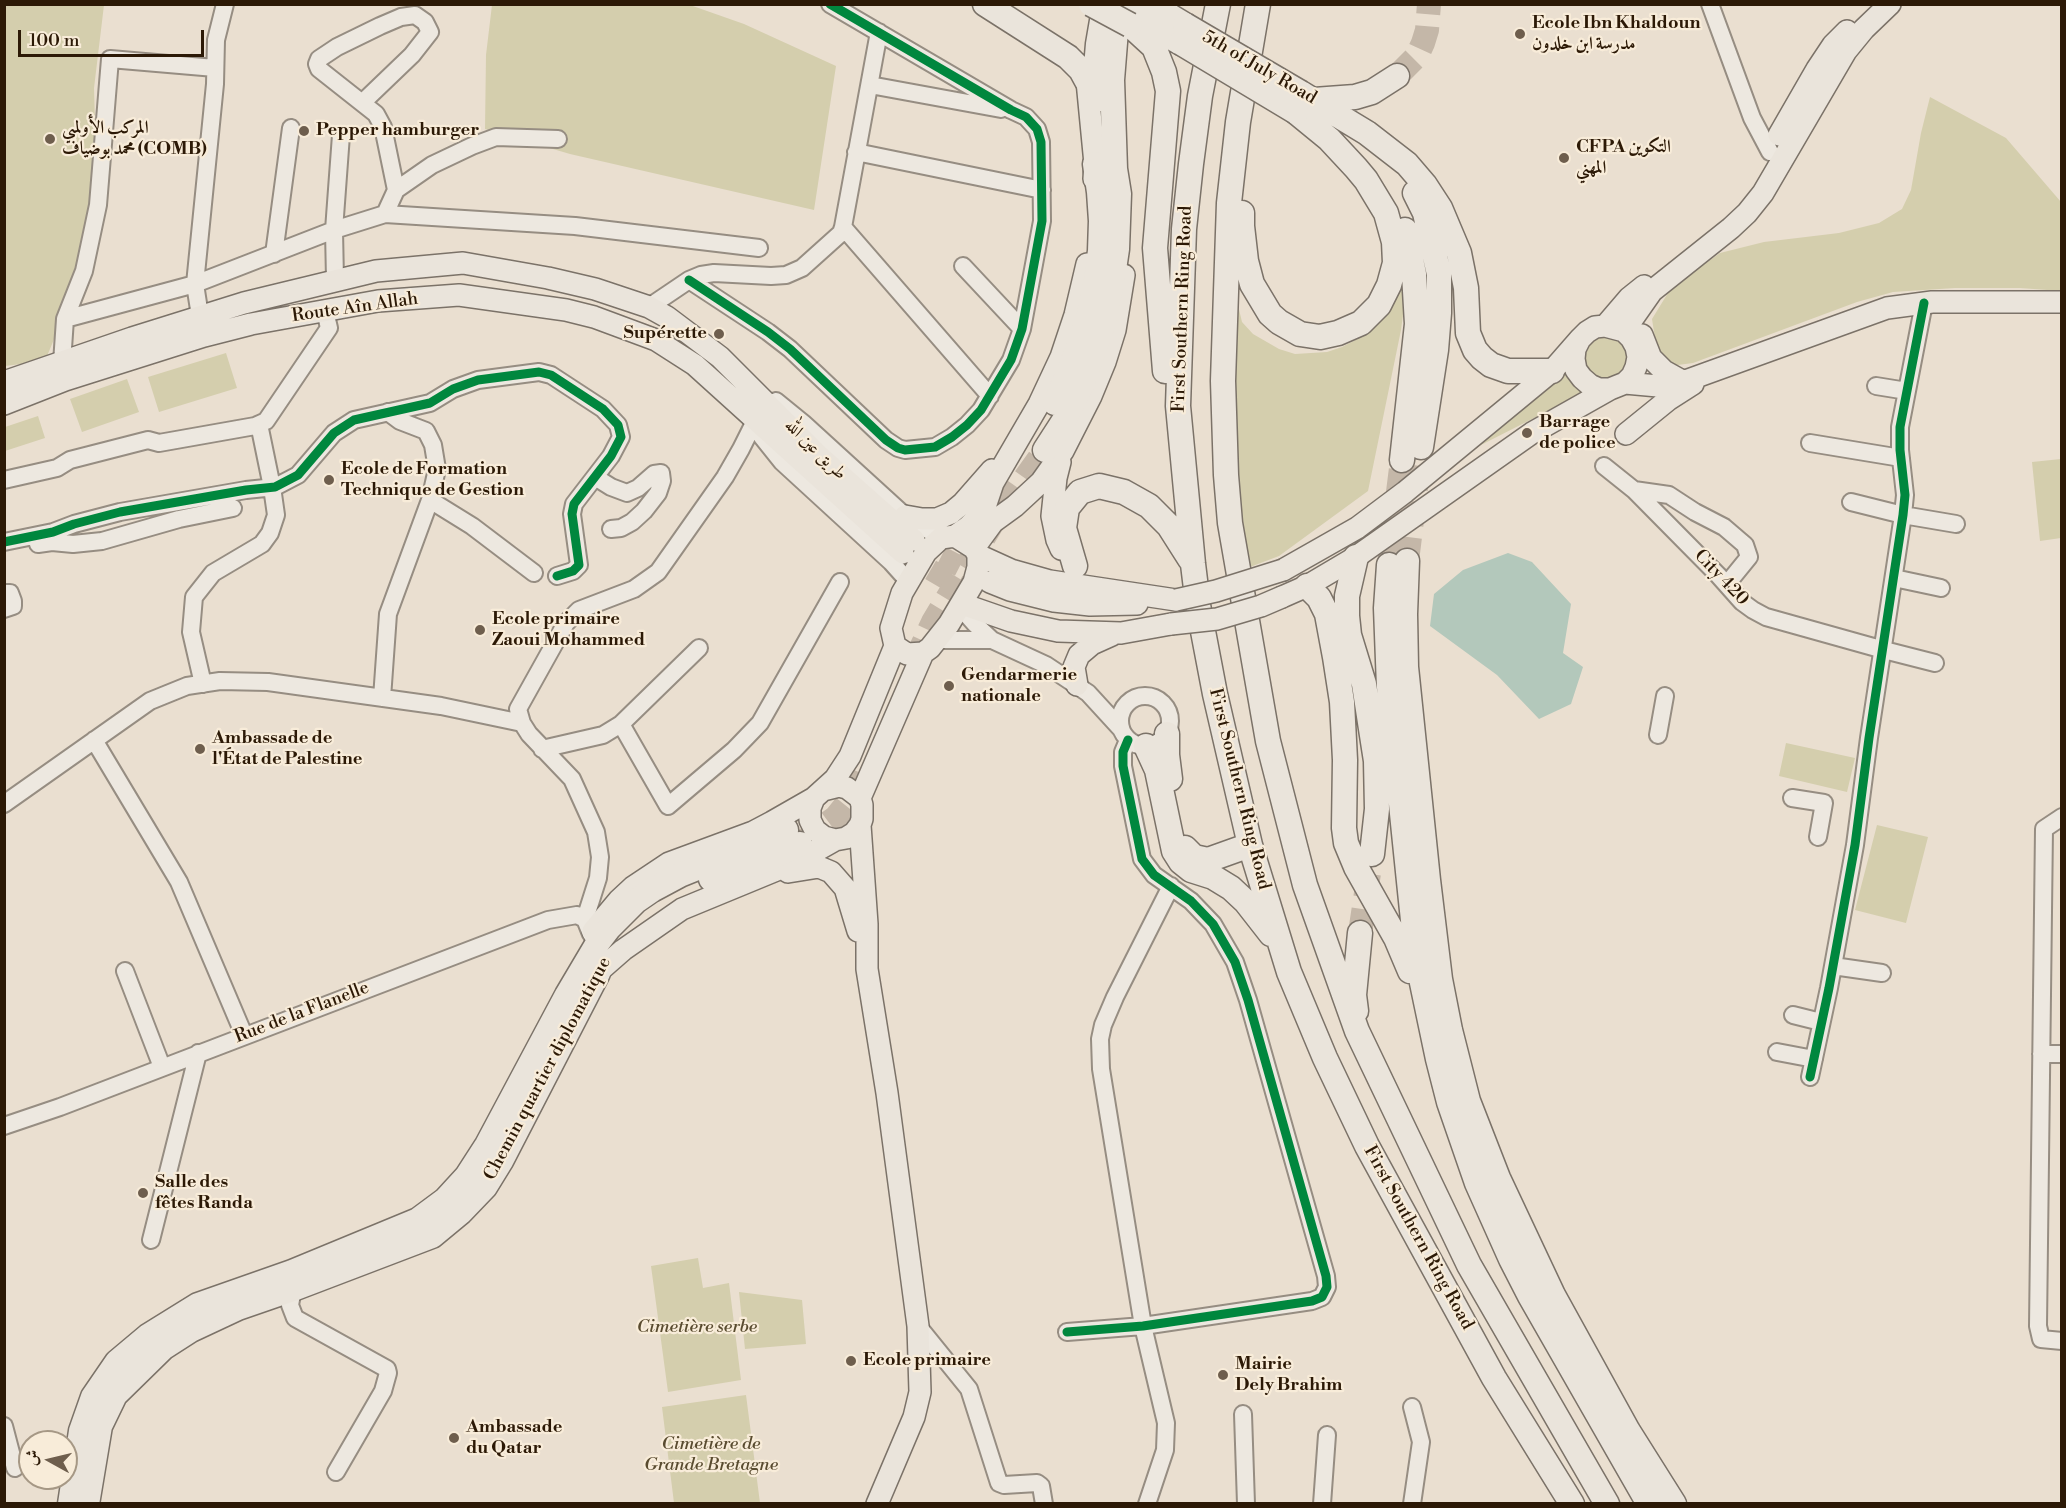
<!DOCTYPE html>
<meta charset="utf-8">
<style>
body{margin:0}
#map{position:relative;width:2066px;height:1508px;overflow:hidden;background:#eadfd0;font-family:"Libre Bodoni",Amiri,serif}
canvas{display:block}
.frame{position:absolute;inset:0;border:6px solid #2c1906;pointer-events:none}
.north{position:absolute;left:18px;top:1430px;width:60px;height:60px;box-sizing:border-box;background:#f8ecd9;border:2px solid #a69885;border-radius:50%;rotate:278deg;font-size:16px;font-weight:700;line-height:24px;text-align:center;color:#2c1906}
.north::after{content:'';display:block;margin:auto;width:21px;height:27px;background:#6e5e4d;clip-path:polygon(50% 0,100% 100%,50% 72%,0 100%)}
.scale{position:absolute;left:18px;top:30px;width:186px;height:27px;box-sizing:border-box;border:3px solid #2c1906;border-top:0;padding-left:8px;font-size:18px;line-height:21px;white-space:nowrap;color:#2c1906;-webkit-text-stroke:4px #f8ecd9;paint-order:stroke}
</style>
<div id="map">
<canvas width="2066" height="1508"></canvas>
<div class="frame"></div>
<div class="north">ش</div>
<div class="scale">100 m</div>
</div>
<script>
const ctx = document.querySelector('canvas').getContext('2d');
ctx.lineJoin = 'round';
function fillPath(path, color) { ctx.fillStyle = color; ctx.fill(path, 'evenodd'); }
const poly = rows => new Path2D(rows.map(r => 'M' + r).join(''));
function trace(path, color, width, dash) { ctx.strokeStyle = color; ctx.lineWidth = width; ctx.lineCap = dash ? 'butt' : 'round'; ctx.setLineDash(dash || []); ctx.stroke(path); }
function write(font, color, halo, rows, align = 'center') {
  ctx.font = font + ' "Libre Bodoni",Amiri,serif'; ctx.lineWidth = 4.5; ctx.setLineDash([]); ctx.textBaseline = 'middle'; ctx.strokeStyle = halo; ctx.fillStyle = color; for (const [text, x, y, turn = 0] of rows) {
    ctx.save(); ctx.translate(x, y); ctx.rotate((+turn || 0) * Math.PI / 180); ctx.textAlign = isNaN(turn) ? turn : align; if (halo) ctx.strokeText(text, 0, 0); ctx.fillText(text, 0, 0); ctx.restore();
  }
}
const green = poly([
 [4,5,104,5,94,88,97,191,79,279,45,361,5,366],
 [492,5,690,5,744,24,836,66,814,210,570,154,485,129,486,55],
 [1930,97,2006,138,2061,202,2061,291,2020,288,1955,288,1893,292,1857,302,1693,363,1670,366,1657,351,1652,319,1671,288,1720,253,1764,242,1839,233,1879,223,1902,209,1911,190,1921,133],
 [1406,260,1405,300,1401,330,1368,491,1279,556,1250,567,1240,502,1233,429,1236,297,1242,322,1253,334,1279,349,1295,354,1327,352,1342,347,1365,335,1380,322,1397,296],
 '1585 358a21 21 0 1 1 42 0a21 21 0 1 1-42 0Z',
 [226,353,237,388,159,412,148,377],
 [1570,363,1587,391,1481,445,1377,518],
 [127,379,139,412,82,432,70,399],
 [38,416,45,438,5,451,5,427],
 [2061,459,2061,538,2040,541,2032,462],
 [1786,743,1855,758,1847,792,1779,776],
 [1877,825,1928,837,1906,923,1855,910],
 [698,1258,703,1288,729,1283,741,1380,668,1392,651,1266],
 [739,1292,802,1300,806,1344,745,1349],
 [746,1395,760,1503,674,1503,662,1407]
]);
const water = poly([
 [1508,553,1532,562,1571,604,1563,653,1583,667,1571,704,1539,719,1497,675,1430,626,1434,594,1463,570]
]);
const majorTunnel = poly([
 [915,540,936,554,990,582],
 [904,554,946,579,984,599]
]);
const highwayTunnel = poly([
 [1397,76,1417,56,1423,43,1427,30,1429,4],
 [1407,561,1421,447],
 [1389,565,1402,460],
 [914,663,933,622,992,524,1045,450],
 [800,844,836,817,852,797,863,774],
 [1360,933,1369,873]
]);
const minor = poly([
 [1710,4,1752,118,1770,152],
 [870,85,1001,109],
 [856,152,1042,190],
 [396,190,432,165,472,146,496,137,558,139],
 [385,214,575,226,759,248],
 [843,227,990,396],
 [274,254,291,128],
 [963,266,1022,329],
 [335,280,334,230,341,135],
 [689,280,768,332,790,349,886,440,898,448,905,450,935,447,952,437,967,425,981,410,1011,360,1022,329,1042,221,1041,142,1037,129,1026,117,1011,110,830,4],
 [649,307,689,280,701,275,714,273,771,276,786,275,802,268,841,233,843,227,879,32],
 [200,316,195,284,215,84,216,40,225,4],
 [65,319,195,284,334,230,385,214,396,190,383,127,376,114,319,69,317,64,319,59,337,47,380,26,401,17,415,15,425,22,430,32,412,55,363,102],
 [62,363,65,319,84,271,98,205,110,59,215,68],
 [1876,386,1907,391],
 [776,401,803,423,905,516,941,538],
 [388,412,400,421,426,431,433,445,437,469,430,500,472,526,534,573],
 [757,427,762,437,782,462,891,562,908,581],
 [1810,443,1901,458],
 [1604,466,1634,490,1718,575,1742,602,1753,610,1766,617,1884,650,1935,663],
 [595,477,611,487,627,493,638,488,654,474,661,473,662,481,658,493,644,511,632,522,621,528,611,529],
 [4,480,57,468,70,460,148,440,159,443,255,426,266,421,329,328,325,311],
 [1634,490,1669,495,1695,512,1724,527,1745,545,1749,557,1727,584],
 [1851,502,1903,515,1956,524],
 [4,542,53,532,74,524,120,512,246,490,275,487,298,475,334,433,354,420,430,403,453,389,478,380,539,372,551,375,603,409,618,425,621,437,611,456,574,504,572,514,579,565,573,571,557,576],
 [38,544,52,542,73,544,102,541,179,519,233,508],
 [1894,578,1941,588],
 [4,593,10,593,13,601,13,606,4,609],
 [960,607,975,624,992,640,1046,665,1088,693,1121,729],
 [938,640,992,640],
 [203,684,191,632,194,597,213,573,262,544,270,533,276,515,272,487,259,424],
 '1120 721a25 25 0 1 1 50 0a25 25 0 1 1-50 0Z',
 [382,698,388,614,430,500],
 [621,724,668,806,734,750,760,723,840,582],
 [1658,735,1665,696],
 [94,740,179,882,244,1035],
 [542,749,603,735,621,724,699,648],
 [1792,798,1824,803,1818,837],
 [4,804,150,701,187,686,220,681,268,682,441,706,522,723],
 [2062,817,2044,829,2038,1326,2041,1339,2062,1341],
 [585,919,598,878,600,857,596,832,572,779,529,734,522,723,518,709,566,623,579,610,634,589,658,572,725,477,741,449,755,421],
 [1833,966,1882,973],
 [125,971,162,1067],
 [1793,1015,1821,1022],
 [1777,1052,1814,1059],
 [2041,1054,2062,1054],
 [1810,1077,1829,988,1855,845,1869,738,1903,515,1905,495,1900,450,1900,427,1924,303],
 [4,1126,60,1107,548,920,577,915,585,919,591,934],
 [151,1240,198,1053],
 [293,1289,290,1305,295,1318,387,1369,388,1373,383,1391,336,1472],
 [918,1326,969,1389,999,1483,1004,1485,1037,1483,1041,1486,1044,1504],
 [1067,1332,1143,1326,1312,1301,1322,1297,1327,1287,1326,1276,1248,1000,1235,962,1213,924,1191,901,1154,875,1142,859,1123,766,1123,752,1128,740],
 [1243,1414,1246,1504],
 [4,1426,15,1468],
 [1147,1504,1165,1450,1166,1423,1143,1326,1101,1069,1100,1039,1103,1025,1115,997,1171,886],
 [1322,1504,1327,1435],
 [1412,1504,1421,1442,1412,1407]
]);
const major = poly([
 [1087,81,1095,164,1094,179],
 [1779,135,1817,69,1833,45,1847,31],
 [1605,326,1629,298,1644,286],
 [1624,331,1652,291,1731,228,1747,213,1763,193,1846,51,1864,29,1890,4],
 [1642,335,1651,358,1664,371,1682,381],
 [4,382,132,338,244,303,376,271,463,263,548,278,595,289,649,307,667,317,720,357,817,454,914,540],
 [1625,383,1658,386,1688,380,1887,308,1932,302,2062,302],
 [4,404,65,380,204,336,251,324,378,301,459,295,566,310,594,317,656,340,695,365,903,553],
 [1626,434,1668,400,1693,384],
 [1060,462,1056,478,1052,516,1057,540,1061,549],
 [905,516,922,519,937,519,951,513,963,503,992,470],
 [955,536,974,548,978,555,978,567,974,582,949,624,930,648,923,653,907,654,895,646,891,628,902,593,926,552,941,538,955,536,968,527,979,516,985,507,993,483,1039,404,1061,357,1075,315,1087,264],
 [974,548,993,522,1015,506,1041,482,1063,451,1091,396,1105,362,1115,330,1124,275],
 [978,555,1011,570,1050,581,1176,600],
 [1283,570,1357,528,1405,492,1552,371,1580,339,1587,332,1595,327,1605,326,1624,331,1631,338,1636,347,1638,357,1636,367,1632,376,1625,383,1610,389,1599,389,1590,385,1582,378,1576,370,1574,359,1575,349,1580,339],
 [990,582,1010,590,1054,601,1090,605,1137,604],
 [1282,597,1307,586,1356,557,1532,433,1610,389],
 [962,604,1011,621,1058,631,1121,633,1171,624],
 [1077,685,1074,667,1079,655,1092,644,1112,635],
 [823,790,839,786,847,788,860,798,862,805,862,819,860,825,867,924,867,969,887,1093,918,1326,920,1392,914,1417,877,1504],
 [814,798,810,808,810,820,815,830,824,837,835,840],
 [860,798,923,653],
 [788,872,819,867,831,872,845,888,858,931],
 [593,931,619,900,633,887,669,863,753,832,772,822,814,798,835,779,850,756,895,646],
 [599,971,623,950,682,909,796,862,835,840,846,838,854,833,860,825]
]);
const highway = poly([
 [985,4,1068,57,1081,70,1087,81],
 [1150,4,1185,25],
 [1218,4,1200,96,1191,164,1184,229,1178,406,1193,564,1198,605,1215,694,1250,845,1289,972,1325,1058,1367,1146,1494,1378,1572,1504],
 [1258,4,1238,122,1229,203,1223,381,1226,475,1230,523,1268,741,1305,885,1357,1031,1469,1265,1607,1504],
 [1136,17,1181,43],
 [1130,25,1154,47,1164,72,1168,91,1155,248,1165,371],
 [1301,93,1367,133,1407,164,1425,185,1440,208,1459,253,1466,288,1468,333,1475,350,1482,358,1491,365,1508,371,1552,371],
 [1099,99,1096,67,1098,44,1104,9],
 [1314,100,1355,97,1372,92,1397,76],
 [1415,193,1425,213,1439,274,1439,313,1436,350,1421,447],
 [1242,213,1242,226,1246,261,1252,284,1270,314,1279,322,1300,334,1320,337,1338,333,1361,323,1379,305,1389,285,1395,263,1394,242,1386,213,1366,180,1356,168,1329,139,1296,112],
 [1055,403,1077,351,1088,318,1096,280,1100,251,1101,221,1099,192,1095,164],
 [1045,450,1065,419,1082,385,1104,322,1112,283,1117,249,1119,194,1115,169,1112,80,1116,30,1120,4],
 [1402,460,1417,324,1414,274,1405,230],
 [1356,557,1347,596,1347,616,1349,635,1364,684,1376,761,1377,809,1372,854],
 [1407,561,1405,614,1406,667,1428,880,1440,979,1450,1030,1468,1101,1498,1178,1553,1295,1628,1431,1674,1504],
 [1389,565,1386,608,1389,687,1417,959,1438,1059,1449,1102,1477,1183,1511,1259,1530,1296,1649,1504],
 [1075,566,1064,528,1067,508,1080,492,1099,486,1124,492,1149,506,1169,526,1190,559],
 [1307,586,1319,598,1327,614,1335,657,1342,702,1345,760,1344,828,1346,843,1356,867,1396,938,1410,971],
 [1167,734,1167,755,1170,779],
 [1146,746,1157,770,1174,851,1181,862,1191,870,1213,877,1231,888,1246,902,1271,934],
 [1185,848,1194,857,1208,860,1250,845],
 [711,879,764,861,800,844],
 [1356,1011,1354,995,1360,933],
 [70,1504,81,1431,93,1397,117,1362,148,1336,198,1305,292,1272,418,1220,445,1200,467,1176,487,1145,567,995,599,941,609,928,636,901,652,890,680,875,769,839,786,830],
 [87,1504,100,1426,115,1395,163,1348,191,1330,238,1308,293,1289,432,1236,461,1212,485,1187,501,1161,598,973]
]);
const majorBridge = poly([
 [1176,600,1216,591,1283,570],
 [1171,624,1217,619,1261,606,1282,597]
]);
const highwayBridge = poly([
 [1091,4,1130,25],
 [1185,25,1301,93],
 [1181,43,1296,112]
]);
const cycleway = poly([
 [689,280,768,332,790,349,886,440,898,448,905,450,935,447,952,437,967,425,981,410,1011,360,1022,329,1042,221,1041,142,1037,129,1026,117,1011,110,830,4],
 [4,542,53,532,74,524,120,512,246,490,275,487,298,475,334,433,354,420,430,403,453,389,478,380,539,372,551,375,603,409,618,425,621,437,611,456,574,504,572,514,579,565,573,571,557,576],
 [1810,1077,1829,988,1855,845,1869,738,1903,515,1905,495,1900,450,1900,427,1924,303],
 [1067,1332,1143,1326,1312,1301,1322,1297,1327,1287,1326,1276,1248,1000,1235,962,1213,924,1191,901,1154,875,1142,859,1123,766,1123,752,1128,740]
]);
const markers = [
 [1520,34,6,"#6e5e4d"],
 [304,131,6,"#6e5e4d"],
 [50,139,6,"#6e5e4d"],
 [1564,158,6,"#6e5e4d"],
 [719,334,6,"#6e5e4d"],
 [1527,433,6,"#6e5e4d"],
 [329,480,6,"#6e5e4d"],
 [480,630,6,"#6e5e4d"],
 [949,686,6,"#6e5e4d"],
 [200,749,6,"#6e5e4d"],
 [143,1193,6,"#6e5e4d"],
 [851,1361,6,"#6e5e4d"],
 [1223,1375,6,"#6e5e4d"],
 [454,1438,6,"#6e5e4d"]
];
const poiNames = [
 ["Ecole Ibn Khaldoun",1532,24],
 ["مدرسة ابن خلدون",1532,45],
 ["المركب الأولمبي",62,129],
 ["محمد بوضياف (COMB)",62,150],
 ["Pepper hamburger",316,131],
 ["CFPA التكوين",1576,148],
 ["المهني",1576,169],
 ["Supérette",707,334,"right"],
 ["Barrage",1539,423],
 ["de police",1539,444],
 ["Ecole de Formation",341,470],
 ["Technique de Gestion",341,491],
 ["Ecole primaire",492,620],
 ["Zaoui Mohammed",492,641],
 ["Gendarmerie",961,676],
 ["nationale",961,697],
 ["Ambassade de",212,739],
 ["l'État de Palestine",212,760],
 ["Salle des",155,1183],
 ["fêtes Randa",155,1204],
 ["Ecole primaire",863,1361],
 ["Mairie",1235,1365],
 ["Dely Brahim",1235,1386],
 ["Ambassade",466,1428],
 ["du Qatar",466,1449]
];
const streetNames = [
 ["5th of July Road",1259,68,30],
 ["Route Aîn Allah",355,308,-8],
 ["First Southern Ring Road",1183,309,-88],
 ["طريق عين الله",815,450,44],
 ["City 420",1721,578,46],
 ["First Southern Ring Road",1239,789,76],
 ["Rue de la Flanelle",302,1013,-21],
 ["Chemin quartier diplomatique",548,1069,-62],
 ["First Southern Ring Road",1418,1238,61]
];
const parkNames = [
 ["Cimetière serbe",697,1328],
 ["Cimetière de",711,1445],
 ["Grande Bretagne",711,1466]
];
fillPath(green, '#d4cead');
fillPath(water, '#b3c8bb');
trace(majorTunnel, '#c4b7a8', 21, [21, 10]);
trace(highwayTunnel, '#c4b7a8', 24, [24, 12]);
trace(minor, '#968d82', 20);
trace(major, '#7b7268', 24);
trace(highway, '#7b7268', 27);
trace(minor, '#ede8e0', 16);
trace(major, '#eae4db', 21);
trace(highway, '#eae4db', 24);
trace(majorBridge, '#7b7268', 24, []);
trace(highwayBridge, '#7b7268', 27, []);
trace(majorBridge, '#eae4db', 21);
trace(highwayBridge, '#eae4db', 24);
trace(cycleway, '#00873e', 9);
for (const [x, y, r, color] of markers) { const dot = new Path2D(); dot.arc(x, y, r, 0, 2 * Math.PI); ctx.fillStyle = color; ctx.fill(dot); trace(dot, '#f8ecd9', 2); }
write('bold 18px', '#2c1906', '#f8ecd9', poiNames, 'left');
write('18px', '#2c1906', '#f8ecd9', streetNames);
write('italic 18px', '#594b2f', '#f8ecd9', parkNames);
</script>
